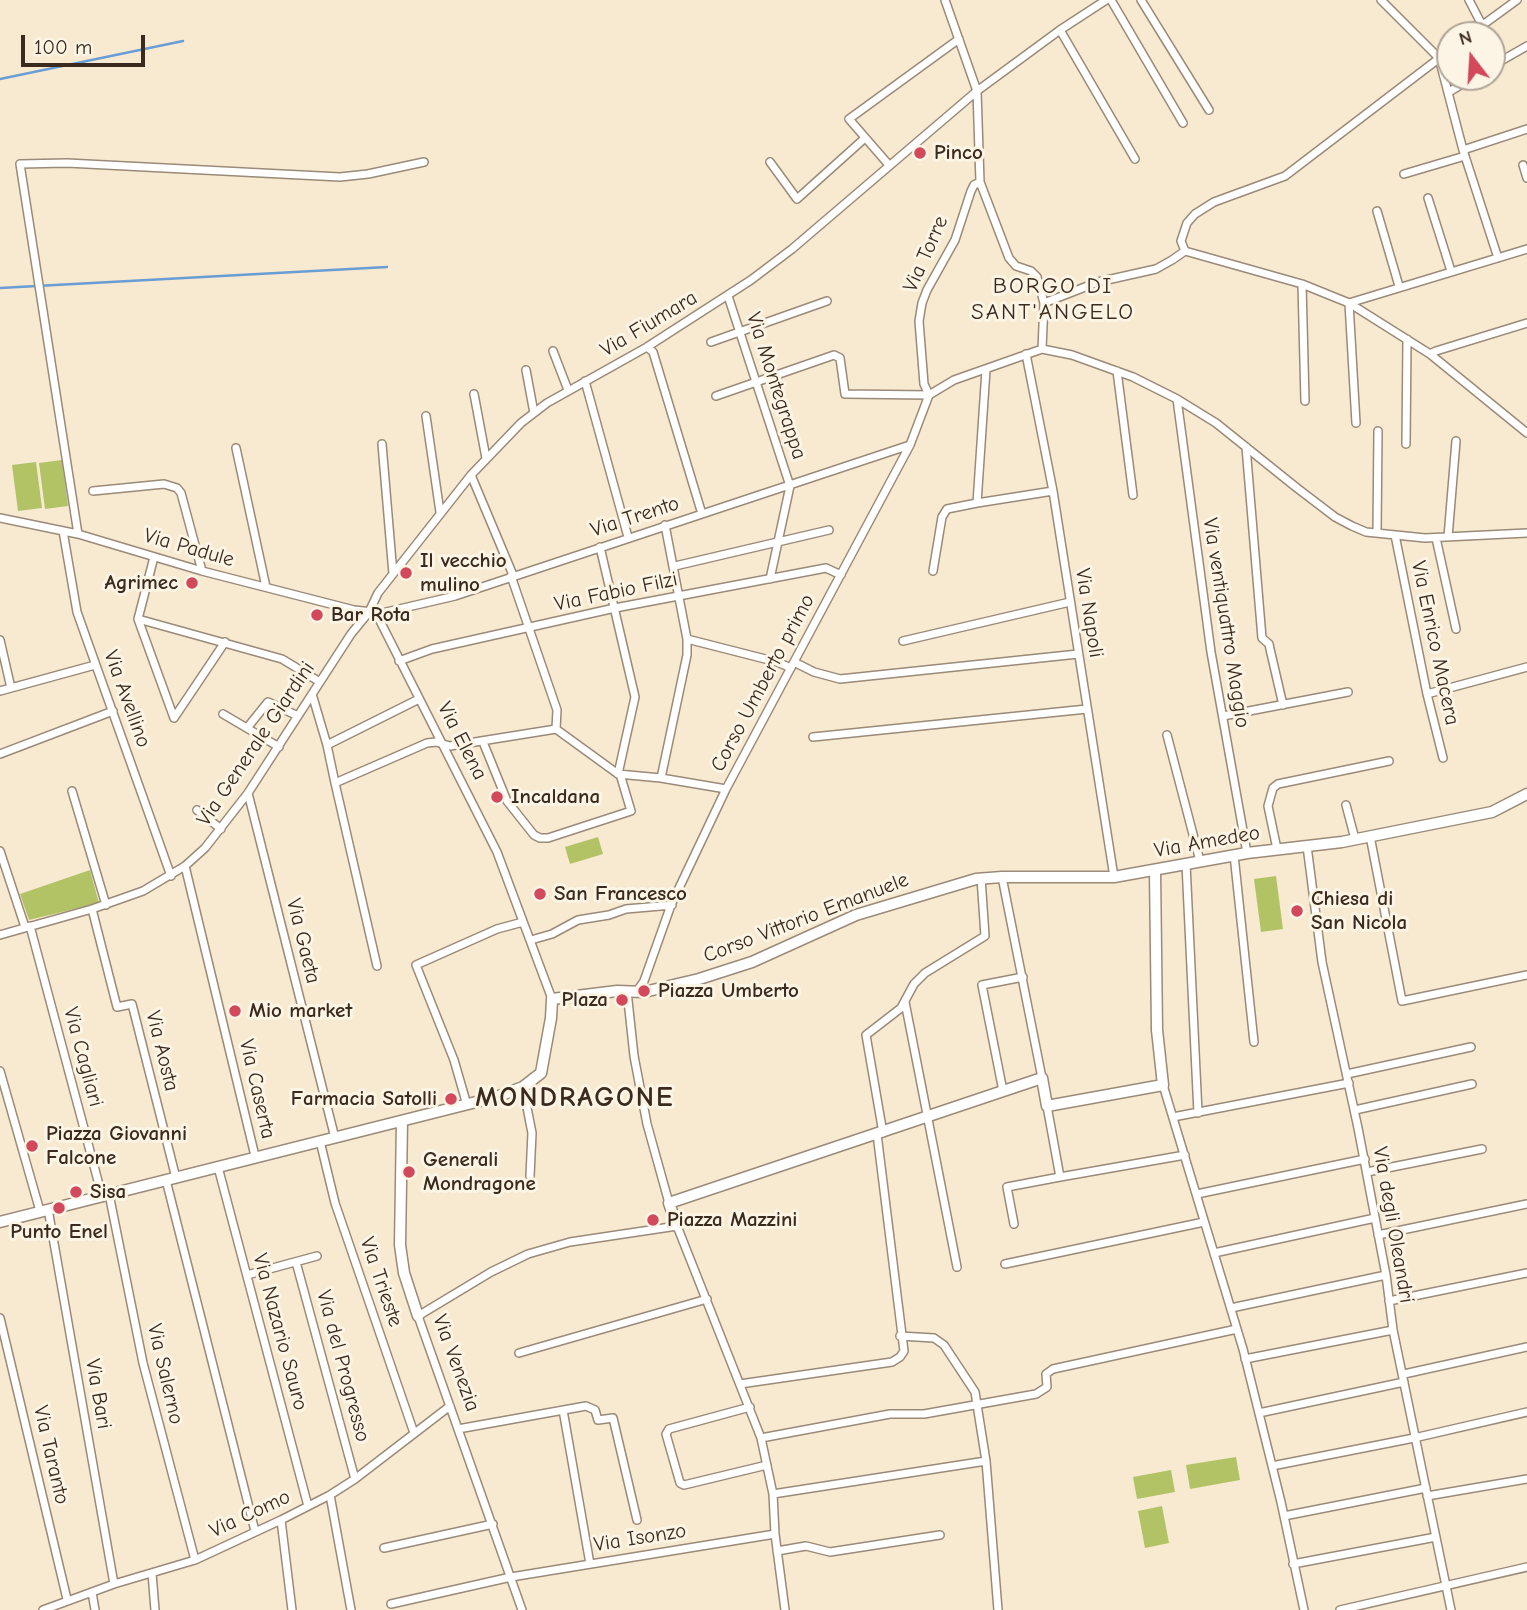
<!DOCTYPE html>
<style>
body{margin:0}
#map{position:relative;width:1527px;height:1610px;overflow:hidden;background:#f8e9d1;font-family:"Comic Neue",sans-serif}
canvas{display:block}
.north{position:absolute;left:1436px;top:21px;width:70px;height:70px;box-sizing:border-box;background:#fcf5e5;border:2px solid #afa495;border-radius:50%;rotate:343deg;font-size:19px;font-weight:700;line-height:28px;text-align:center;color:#3b2a1e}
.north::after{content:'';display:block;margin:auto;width:24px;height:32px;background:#d1495b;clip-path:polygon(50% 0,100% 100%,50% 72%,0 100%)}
.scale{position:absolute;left:21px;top:35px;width:124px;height:32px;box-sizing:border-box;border:4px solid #3b2a1e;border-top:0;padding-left:9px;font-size:21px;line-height:24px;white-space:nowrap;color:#3b2a1e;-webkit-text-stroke:5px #fcf5e5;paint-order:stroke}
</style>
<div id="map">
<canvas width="1527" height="1610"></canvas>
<div class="north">N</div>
<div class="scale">100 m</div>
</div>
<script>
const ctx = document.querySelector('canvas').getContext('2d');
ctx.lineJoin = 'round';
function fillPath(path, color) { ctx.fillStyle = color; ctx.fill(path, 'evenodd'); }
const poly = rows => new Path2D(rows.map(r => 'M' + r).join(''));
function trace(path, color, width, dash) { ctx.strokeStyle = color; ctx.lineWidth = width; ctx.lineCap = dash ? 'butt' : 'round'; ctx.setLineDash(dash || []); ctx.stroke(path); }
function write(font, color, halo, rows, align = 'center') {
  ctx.font = font + ' "Comic Neue",sans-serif'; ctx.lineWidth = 6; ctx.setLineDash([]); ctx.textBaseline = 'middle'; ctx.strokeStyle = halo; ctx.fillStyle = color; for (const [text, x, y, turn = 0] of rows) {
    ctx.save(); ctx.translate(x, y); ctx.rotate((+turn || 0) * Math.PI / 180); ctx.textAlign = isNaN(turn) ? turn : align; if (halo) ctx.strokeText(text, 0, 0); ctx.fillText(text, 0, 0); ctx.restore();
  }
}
const green = poly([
 [62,460,68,506,45,509,39,463],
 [36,462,42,508,18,511,12,465],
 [598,837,603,854,570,864,565,847],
 [90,870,99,903,29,920,20,894],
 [1276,876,1283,929,1261,932,1254,879],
 [1236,1457,1240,1480,1190,1489,1186,1465],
 [1171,1470,1175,1492,1137,1499,1133,1477],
 [1162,1506,1169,1543,1145,1548,1138,1511]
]);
const stream = poly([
 [0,79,183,41],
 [0,288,387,267]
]);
const street = poly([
 [945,0,977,91,980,182,1009,258,1016,266,1031,271,1037,277,1044,303,1042,349],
 [1111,0,1183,123],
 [1141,0,1209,110],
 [1381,0,1439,58,1463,150,1498,258],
 [1469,0,1482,25],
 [1060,30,1135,159],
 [1469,35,1517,0],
 [1492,66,1527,46],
 [1449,92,1474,77],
 [1463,150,1527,129],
 [770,162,797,199,865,138],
 [889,165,849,119,959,39],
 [1523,165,1527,178],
 [1404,174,1465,156],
 [1428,198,1451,271],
 [1377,211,1399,286],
 [1185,251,1302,284,1349,303,1430,354,1527,433],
 [1302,284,1305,401],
 [728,296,790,486,770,579],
 [1044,303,1098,282,1156,269,1172,260,1185,251,1181,241,1187,223,1195,214,1214,202,1285,176,1450,50],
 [711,342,827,301],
 [647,347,653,352,702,514],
 [553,351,568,390],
 [1026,354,1053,491,1114,877],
 [1430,354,1436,351,1527,323],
 [526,370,534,413],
 [986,370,977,503,1053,491],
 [1117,371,1133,495],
 [585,381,628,537],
 [474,394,486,458],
 [929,395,954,380,1042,349,1072,355,1133,377,1177,399,1216,423,1297,488,1335,517,1352,526,1366,532,1425,538,1527,533],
 [929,395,924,384,919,321,922,303,927,290,955,240,971,191,974,185,980,182],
 [716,396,834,355,840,358,845,394,929,395],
 [1177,399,1211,652,1247,853],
 [426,416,440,512],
 [1356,423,1349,303,1527,249],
 [382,444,393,574],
 [1406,444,1407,339],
 [1246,447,1262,638,1269,644,1270,649,1283,705],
 [236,448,266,587],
 [471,475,513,575],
 [93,491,164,484,177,488,181,493,202,571],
 [0,518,78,534,202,571,354,610,382,613,455,596,910,445],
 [665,525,687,639,687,655,661,778,726,789],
 [63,531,77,612,171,876],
 [1377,533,1378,431],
 [78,534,20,164,67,163,340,177,368,174,424,162],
 [1395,535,1427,694,1443,758],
 [1448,537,1456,441],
 [1436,538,1456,629],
 [600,547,635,697,618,774],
 [154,557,138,619,282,659,320,682],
 [675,566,829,530],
 [933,571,942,517,947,509,977,503],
 [511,576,557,710,556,729],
 [370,613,379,619,497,852,552,999],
 [138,619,174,718,225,642],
 [687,639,777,662,791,668],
 [0,640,11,688],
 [903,641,1070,602],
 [399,661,432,649,615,608,826,568,841,575],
 [794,662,814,672,840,679,1078,654],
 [0,691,95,665],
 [312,694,327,745,335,783,427,743,436,742,450,746,556,729,618,774,661,778],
 [1427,694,1527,667],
 [223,714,279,747],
 [1223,716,1348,692],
 [247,728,268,702,298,716],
 [1167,735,1200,861],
 [813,737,1087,709],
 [483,742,507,801,534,835,540,838,548,838,631,811,620,774],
 [327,745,419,699],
 [0,754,113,711],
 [335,783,377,966],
 [72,791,106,905],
 [248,793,335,1138],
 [1346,805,1355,839],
 [197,810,221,829],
 [1370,836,1402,1001,1527,975],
 [1307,846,1322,962,1358,1128,1386,1275,1393,1330,1451,1610],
 [1277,849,1268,806,1273,788,1278,784,1389,761],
 [0,851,25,927],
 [1234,855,1254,1042],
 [1186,864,1198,1113],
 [185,866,255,1156],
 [1002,877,1042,1078],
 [92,909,117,1007,132,1004,176,1178],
 [30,926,102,1196],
 [0,935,92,909,143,891,185,866,205,848,248,793,351,634,369,612,378,593,471,475,521,423,547,403,647,347,751,280,792,249,977,91,1060,30,1106,0],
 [531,940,552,934,578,920,609,915,626,909,672,905],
 [627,991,634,1056,647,1124,669,1203],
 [637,991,644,981,671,905,726,789,910,445,929,395],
 [905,1002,957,1267],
 [0,1071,40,1211],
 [1347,1074,1471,1047],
 [1163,1085,1243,1349,1281,1502,1304,1610],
 [523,1087,532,1133,530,1176],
 [1003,1091,982,985,1023,977],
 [467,1105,454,1060,416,965,497,929,523,922],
 [1047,1106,1060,1177,1185,1155],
 [1355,1110,1472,1084],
 [1173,1117,1349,1083],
 [883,1133,866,1035,901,1008,914,984,925,973,985,936,981,878],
 [320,1141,335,1203,414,1433],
 [218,1167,308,1506],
 [1367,1172,1482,1149],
 [166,1180,255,1531],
 [109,1194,143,1363,195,1560],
 [1197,1194,1365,1159],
 [48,1209,114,1584],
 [1014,1224,1007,1187,1060,1177],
 [1378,1235,1527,1204],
 [1214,1253,1375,1218],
 [296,1262,355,1479],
 [1005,1264,1204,1222],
 [247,1275,317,1256],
 [1389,1301,1527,1273],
 [1231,1308,1386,1275],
 [0,1318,67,1599],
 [900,1336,934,1338,944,1345,975,1392,986,1461,998,1610],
 [519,1353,707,1299],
 [1245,1359,1393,1330],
 [1404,1374,1527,1347],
 [740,1384,892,1362,900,1357,904,1351,877,1134],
 [750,1407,669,1429,666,1434,680,1483,684,1485,767,1465],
 [563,1410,590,1564],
 [1259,1413,1404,1382],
 [458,1429,586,1406,595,1410,598,1420,613,1418,637,1520],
 [761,1438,890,1414,924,1414,1036,1394,1047,1387,1046,1374,1053,1369,1237,1329],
 [1272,1466,1414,1438,1527,1412],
 [773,1494,986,1461],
 [330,1495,351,1610],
 [1427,1496,1527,1479],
 [1284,1516,1426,1488],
 [281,1520,292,1610],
 [384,1548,493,1524],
 [777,1551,806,1546,830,1552,940,1535],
 [1293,1564,1436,1537],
 [152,1573,155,1610],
 [92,1592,95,1610],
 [391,1604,511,1577,775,1534],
 [43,1610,114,1584,195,1560,281,1520,330,1495,355,1479,450,1406],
 [522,1610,418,1316,491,1272,528,1254,570,1242,677,1226,761,1438,773,1494,775,1534,785,1610],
 [1340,1610,1527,1567]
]);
const secondary = poly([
 [402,1121,400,1245,404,1273,418,1316],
 [0,1222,496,1097,523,1087,541,1073,551,1018,552,999,617,991,644,992,699,979,752,962,856,915,976,879,1002,877,1114,877,1247,853,1342,842,1492,812,1527,794],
 [677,1226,669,1203,1042,1078,1047,1106,1163,1085,1157,1030,1155,871]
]);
const markers = [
 [920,153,7,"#d1495b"],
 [406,573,7,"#d1495b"],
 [192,583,7,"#d1495b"],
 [317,615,7,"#d1495b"],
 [497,797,7,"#d1495b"],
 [540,894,7,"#d1495b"],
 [1297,911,7,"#d1495b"],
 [644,991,7,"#d1495b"],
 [622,1000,7,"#d1495b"],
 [235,1011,7,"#d1495b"],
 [451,1099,7,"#d1495b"],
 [32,1146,7,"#d1495b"],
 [409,1172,7,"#d1495b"],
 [76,1192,7,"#d1495b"],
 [59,1208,7,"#d1495b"],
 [653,1220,7,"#d1495b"]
];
const poiNames = [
 ["Pinco",934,153],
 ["Il vecchio",420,561],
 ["mulino",420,585],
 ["Agrimec",178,583,"right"],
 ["Bar Rota",331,615],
 ["Incaldana",511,797],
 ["San Francesco",554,894],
 ["Chiesa di",1311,899],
 ["San Nicola",1311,923],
 ["Piazza Umberto",658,991],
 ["Plaza",608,1000,"right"],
 ["Mio market",249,1011],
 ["Farmacia Satolli",437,1099,"right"],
 ["Piazza Giovanni",46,1134],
 ["Falcone",46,1158],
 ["Generali",423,1160],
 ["Mondragone",423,1184],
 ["Sisa",90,1192],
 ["Piazza Mazzini",667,1220],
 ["Punto Enel",59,1232,"center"]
];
const streetNames = [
 ["Via Torre",926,254,-66],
 ["Via Fiumara",649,324,-31],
 ["Via Montegrappa",776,386,72],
 ["Via Trento",635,517,-18],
 ["Via Padule",189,548,16],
 ["Via Fabio Filzi",616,592,-12],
 ["Via Napoli",1089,613,81],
 ["Via ventiquattro Maggio",1226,623,81],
 ["Via Enrico Macera",1435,643,78],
 ["Corso Umberto primo",763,683,-62],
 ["Via Avellino",127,699,70],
 ["Via Elena",462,741,63],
 ["Via Generale Giardini",256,744,-56],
 ["Via Amedeo",1207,842,-10],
 ["Corso Vittorio Emanuele",806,918,-21],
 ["Via Gaeta",303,941,76],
 ["Via Aosta",162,1051,76],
 ["Via Cagliari",83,1057,75],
 ["Via Caserta",257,1089,77],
 ["Via degli Oleandri",1393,1225,80],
 ["Via Trieste",381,1282,71],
 ["Via Nazario Sauro",280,1332,75],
 ["Via Venezia",456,1363,70],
 ["Via del Progresso",343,1366,75],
 ["Via Salerno",165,1374,77],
 ["Via Bari",98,1394,80],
 ["Via Taranto",51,1455,77],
 ["Via Como",250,1514,-25],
 ["Via Isonzo",640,1538,-9]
];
const neighbourhoodNames = [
 ["BORGO DI",1053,286],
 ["SANT'ANGELO",1053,312]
];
const districtNames = [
 ["MONDRAGONE",575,1098]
];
fillPath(green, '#b2c366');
trace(stream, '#699dd5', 2.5);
trace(street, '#9a8a78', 10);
trace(secondary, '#9a8a78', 13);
trace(street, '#fff', 7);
trace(secondary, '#fff', 10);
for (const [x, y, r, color] of markers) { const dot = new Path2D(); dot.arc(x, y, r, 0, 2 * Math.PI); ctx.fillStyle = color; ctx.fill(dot); trace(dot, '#fcf5e5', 2.5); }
write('bold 21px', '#3b2a1e', '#fcf5e5', poiNames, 'left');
write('21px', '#3b2a1e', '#fcf5e5', streetNames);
ctx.letterSpacing = '2px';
write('23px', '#3b2a1e', '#fcf5e5', neighbourhoodNames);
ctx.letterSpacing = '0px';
ctx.letterSpacing = '2px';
write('bold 28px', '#3b2a1e', '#fcf5e5', districtNames);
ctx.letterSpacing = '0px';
</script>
